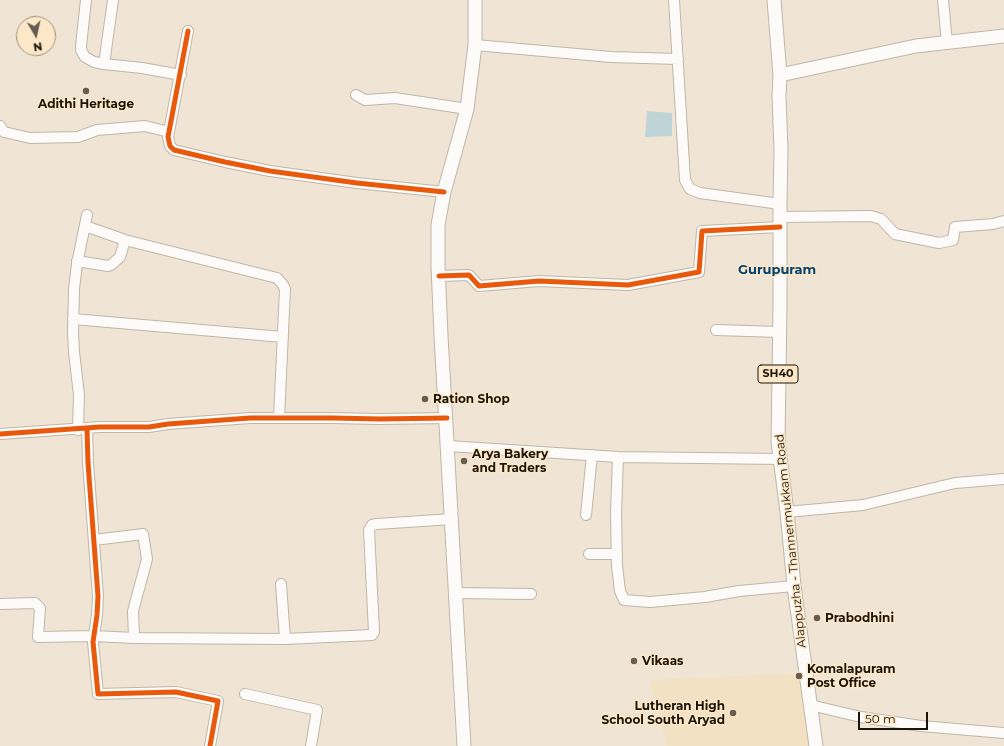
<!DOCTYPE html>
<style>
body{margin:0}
#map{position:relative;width:1004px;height:746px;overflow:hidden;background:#f0e5d5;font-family:Montserrat,sans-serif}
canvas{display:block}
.north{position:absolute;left:16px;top:16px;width:40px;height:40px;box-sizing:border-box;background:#fce8c9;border:1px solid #a2937c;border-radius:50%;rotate:171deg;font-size:11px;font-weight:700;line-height:16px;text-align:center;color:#1b1409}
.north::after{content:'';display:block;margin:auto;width:14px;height:18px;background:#665d50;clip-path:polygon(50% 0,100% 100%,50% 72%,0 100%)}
.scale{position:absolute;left:858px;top:712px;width:70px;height:18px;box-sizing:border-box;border:2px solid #1b1409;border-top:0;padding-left:5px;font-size:12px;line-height:14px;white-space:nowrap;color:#1b1409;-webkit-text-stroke:3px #fce8c9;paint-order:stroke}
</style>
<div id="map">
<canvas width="1004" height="746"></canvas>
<div class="north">N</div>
<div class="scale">50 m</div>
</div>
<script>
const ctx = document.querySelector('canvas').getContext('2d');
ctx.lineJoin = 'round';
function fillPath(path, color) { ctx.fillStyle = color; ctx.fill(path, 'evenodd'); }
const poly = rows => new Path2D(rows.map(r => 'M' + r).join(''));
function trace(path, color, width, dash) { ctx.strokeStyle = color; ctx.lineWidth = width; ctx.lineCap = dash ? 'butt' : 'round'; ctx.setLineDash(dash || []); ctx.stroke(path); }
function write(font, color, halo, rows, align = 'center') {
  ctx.font = font + ' Montserrat,sans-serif'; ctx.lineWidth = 3; ctx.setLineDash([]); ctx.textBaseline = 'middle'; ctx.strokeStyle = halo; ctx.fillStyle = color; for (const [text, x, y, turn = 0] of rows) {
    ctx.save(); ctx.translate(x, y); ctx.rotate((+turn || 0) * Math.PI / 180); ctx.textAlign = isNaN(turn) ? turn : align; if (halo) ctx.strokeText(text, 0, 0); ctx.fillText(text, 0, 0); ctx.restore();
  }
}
const built = poly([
 [802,673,812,746,667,746,650,680]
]);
const water = poly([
 [647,111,672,113,672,136,645,137]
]);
const minor = poly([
 [86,0,81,46,81,50,85,57,94,62,104,64,142,68,181,75],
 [674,0,685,180,690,189,700,193,780,204],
 [943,0,947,43],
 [188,31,168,137,170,146,174,150,225,162,270,171,357,183,444,192],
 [475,45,611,57,678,59],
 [104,64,113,0],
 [356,95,365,100,395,98,467,109],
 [0,126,4,132,30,138,78,137,97,130,145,126,169,132],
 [780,217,871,216,881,219,895,234,939,243,953,240,955,227,993,224,1004,221],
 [85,226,125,240],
 [77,261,108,266,111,265,120,257,125,240,277,278,283,285,285,289,279,418],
 [439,276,469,275,479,286,539,281,628,285,699,272,702,231,780,227],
 [73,319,283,337],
 [716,330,780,332],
 [87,429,88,463,98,596,97,615,93,642,98,694,176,692,218,701,210,746],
 [78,430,79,395,74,352,73,333,74,289,77,264,87,215],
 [0,434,100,427,149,427,168,424,250,418,332,418,380,419,447,418],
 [448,446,618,457,781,459],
 [618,457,616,513,617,566,620,591,624,600,650,602,705,597,739,591,794,586],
 [787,512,863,505,955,483,1004,479],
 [586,515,592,455],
 [589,554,617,554],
 [281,584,285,639],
 [456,593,531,594],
 [0,604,35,603,40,608,38,637,94,636,134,638,133,611,147,559,143,534,94,540],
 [134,638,285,639,372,635,374,632,369,530,372,525,377,524,452,519],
 [245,694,317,710,311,746],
 [810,705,861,717,921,726,1004,733]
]);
const major = poly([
 [774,0,780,75,779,96,781,150,780,204,780,306,778,442,787,512,794,586,816,746],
 [780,75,916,46,1004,36],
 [464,746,441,336,438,265,438,225,444,192,467,109,475,45,475,0]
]);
const cycleway = poly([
 [188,31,168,137,170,146,174,150,225,162,270,171,357,183,444,192],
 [439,276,469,275,479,286,539,281,628,285,699,272,702,231,780,227],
 [87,429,88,463,98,596,97,615,93,642,98,694,176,692,218,701,210,746],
 [0,434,100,427,149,427,168,424,250,418,332,418,380,419,447,418]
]);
const markers = [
 [86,91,4,"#665d50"],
 [425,399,4,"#665d50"],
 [464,461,4,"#665d50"],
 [817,618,4,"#665d50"],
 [634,661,4,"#665d50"],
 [799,676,4,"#665d50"],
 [733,713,4,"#665d50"]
];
const shields = [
 [778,374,40]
];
const shieldNames = [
 ["SH40",778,374]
];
const poiNames = [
 ["Adithi Heritage",86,104,"center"],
 ["Ration Shop",433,399],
 ["Arya Bakery",472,454],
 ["and Traders",472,468],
 ["Prabodhini",825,618],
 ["Vikaas",642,661],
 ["Komalapuram",807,669],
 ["Post Office",807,683],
 ["Lutheran High",725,706,"right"],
 ["School South Aryad",725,720,"right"]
];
const streetNames = [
 ["Alappuzha - Thannermukkam Road",791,541,-96]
];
const neighbourhoodNames = [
 ["Gurupuram",777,270]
];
fillPath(built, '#f3e1c4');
fillPath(water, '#bed4d7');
trace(minor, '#beb6a9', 12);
trace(major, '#beb6a9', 15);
trace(minor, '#fdfbf9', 10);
trace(major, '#fdfbf9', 13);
trace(cycleway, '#e8590c', 5);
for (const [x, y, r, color] of markers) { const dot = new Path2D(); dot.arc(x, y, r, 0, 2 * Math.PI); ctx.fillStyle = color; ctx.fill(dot); trace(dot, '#fce8c9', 1.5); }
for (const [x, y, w] of shields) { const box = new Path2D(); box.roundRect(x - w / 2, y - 9, w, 18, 3); ctx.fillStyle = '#fce8c9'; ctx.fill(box); trace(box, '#1b1409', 1); }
write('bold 11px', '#1b1409', null, shieldNames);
write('bold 12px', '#1b1409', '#fce8c9', poiNames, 'left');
write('12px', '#1b1409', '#fce8c9', streetNames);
write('bold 13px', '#024373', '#fce8c9', neighbourhoodNames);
</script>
